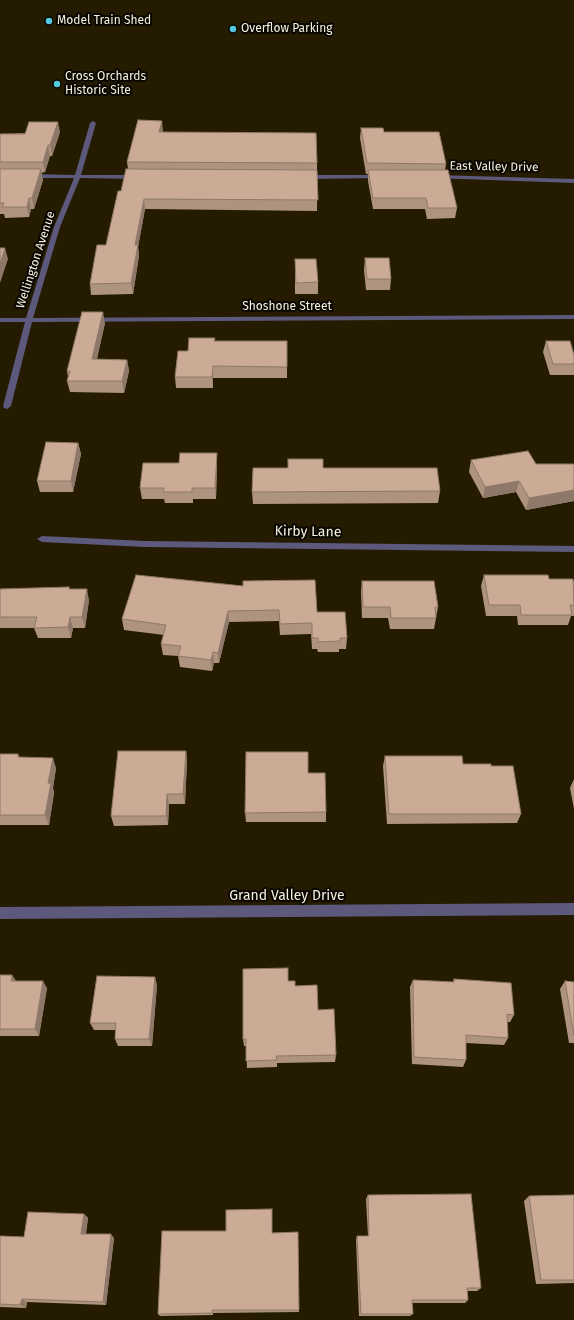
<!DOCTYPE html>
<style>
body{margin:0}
canvas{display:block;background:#241b00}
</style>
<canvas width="574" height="1320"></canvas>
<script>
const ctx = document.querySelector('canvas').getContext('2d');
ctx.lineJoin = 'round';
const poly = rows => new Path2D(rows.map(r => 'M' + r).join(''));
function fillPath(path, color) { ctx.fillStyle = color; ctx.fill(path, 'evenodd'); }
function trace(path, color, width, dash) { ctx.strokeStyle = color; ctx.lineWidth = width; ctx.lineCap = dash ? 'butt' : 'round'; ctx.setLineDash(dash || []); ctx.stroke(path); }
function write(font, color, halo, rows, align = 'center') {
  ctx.font = font + ' "Fira Sans",sans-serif'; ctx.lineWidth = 4; ctx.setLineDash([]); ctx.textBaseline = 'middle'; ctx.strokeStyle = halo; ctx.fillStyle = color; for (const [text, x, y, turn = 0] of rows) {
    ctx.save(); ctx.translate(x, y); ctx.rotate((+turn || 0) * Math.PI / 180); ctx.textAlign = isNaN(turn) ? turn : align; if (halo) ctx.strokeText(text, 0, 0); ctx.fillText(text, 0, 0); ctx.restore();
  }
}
const minor = poly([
 [93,121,96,123,81,175,138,175,141,177,138,179,80,178,60,227,33,318,574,315,574,319,32,322,11,406,7,409,4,408,3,406,25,322,0,322,0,318,26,318,54,227,74,178,30,178,27,176,30,174,75,175,90,123,93,121],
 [380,175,383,177,382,178,304,179,301,177,304,175,380,175],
 [436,175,574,179,574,183,434,178,433,177,436,175],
 [42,536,145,541,574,546,574,552,145,547,42,542,37,539,42,536],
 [574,903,574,915,0,919,0,907,574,903]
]);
const wall = poly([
 [361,128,384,132,446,164,445,170,457,208,455,218,427,219,425,209,373,209,368,181,368,174,366,174,360,138],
 [163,131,163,132,317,163,317,211,145,209,138,247,139,256,133,294,91,295,90,284,106,245,128,169,127,162],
 [60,132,52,156,50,156,45,172,41,173,43,180,34,209,31,209,29,217,5,218,4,214,0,214,0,134],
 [365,258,391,279,390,290,366,290,364,270],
 [295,259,318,282,318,294,295,294],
 [105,323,97,359,127,360,129,371,124,393,70,392,67,381,68,377,67,371],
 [215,338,215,341,287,341,287,378,213,378,213,388,176,388,175,377,188,351],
 [546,341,574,355,574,375,550,375,543,352],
 [78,443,81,454,73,492,40,492,37,481],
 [288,459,323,468,440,491,438,503,253,504,252,492,288,468],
 [471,460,536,464,574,464,574,501,526,510,516,492,483,498,469,472],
 [217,464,216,499,193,499,193,503,165,503,164,499,142,499,140,488],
 [136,575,317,612,347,638,346,649,339,649,339,652,318,652,317,649,312,649,311,634,280,635,279,621,229,622,219,663,214,663,212,671,180,667,178,656,163,655,161,644,164,635,124,630,122,619],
 [484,575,549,579,574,581,574,616,571,616,568,625,518,625,517,616,486,616,481,586],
 [362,581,438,607,434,629,390,629,388,618,362,618,361,592],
 [0,589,70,589,89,600,85,628,73,628,71,638,38,638,34,628,0,628],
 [186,751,187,761,185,804,169,804,168,825,114,826,111,816],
 [0,754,18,754,20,758,56,768,53,788,54,793,49,825,0,825],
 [385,756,463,764,491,766,521,814,517,823,387,824,383,766],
 [308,773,326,812,326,822,246,822,245,813],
 [574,779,574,809,570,788],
 [0,975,12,975,16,981,47,988,39,1036,0,1036],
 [454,979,514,1015,510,1022,507,1022,508,1038,504,1045,466,1043,466,1060,463,1067,412,1064,410,987,413,980,453,982],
 [288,981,295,986,318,1010,336,1055,335,1062,277,1063,277,1067,247,1068,246,1046,244,1046,243,1039],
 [565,981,574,982,574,1043,569,1043,560,989],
 [157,985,152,1046,118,1046,115,1039,115,1030,94,1030,90,1023],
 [368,1195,481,1288,477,1291,467,1291,468,1300,465,1303,412,1303,413,1314,410,1316,359,1316,356,1240,357,1236,368,1236,366,1199],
 [574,1195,574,1283,536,1284,524,1201,529,1196],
 [272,1209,272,1233,299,1310,299,1312,213,1313,213,1315,160,1316,158,1314,226,1231],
 [84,1214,88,1218,86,1234,114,1238,106,1305,27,1302,26,1308,0,1307,0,1236,24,1237]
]);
const shadedWall = poly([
 [162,121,163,131,160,143,159,132],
 [58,122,60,132,52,156,50,145],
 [48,145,50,156,45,172,43,162],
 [41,169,43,180,34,209,32,198],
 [29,198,31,209,29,217,27,207],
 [144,199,145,209,138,247,139,256,133,294,131,283,135,245],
 [5,248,8,259,0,283,0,264],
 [103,312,105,323,94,370,92,359],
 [127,360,129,371,124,393,122,381],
 [213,366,213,388,212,377],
 [78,443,81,454,73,492,71,481],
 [217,453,217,464,216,499,215,488],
 [519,481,516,492,483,498,485,487],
 [574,490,574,501,526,510,529,498],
 [87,589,89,600,85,628,82,617],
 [228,611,229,622,219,663,218,653],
 [70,617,73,628,71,638,68,627],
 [213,652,214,663,212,671,211,660],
 [186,751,187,761,185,804,183,794],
 [53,758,56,768,53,788,54,793,49,825,45,815,48,783],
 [167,794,169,804,168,825,166,816],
 [12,975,17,983,11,981],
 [155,977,157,985,152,1046,149,1039],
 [43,981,47,988,39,1036,35,1029],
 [84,1214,88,1218,85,1238,81,1234],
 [111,1234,114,1238,106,1305,103,1302],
 [22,1299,27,1302,26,1308,20,1305]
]);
const building = poly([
 [138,120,162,121,159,132,316,133,317,163,127,162,138,120],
 [29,122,58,122,50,145,48,145,43,162,0,162,0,134,25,134,29,122],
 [361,128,383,128,384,132,439,132,446,164,367,163,361,128],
 [0,169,41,169,32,198,29,198,27,207,2,207,4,203,0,203,0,169],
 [126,169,317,170,318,200,144,199,135,245,138,245,131,283,90,284,97,245,106,245,118,191,121,191,126,169],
 [368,170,448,170,457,208,428,208,426,198,373,198,368,170],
 [0,248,5,248,0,264,0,248],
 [365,258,389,258,391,279,367,279,365,258],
 [295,259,316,259,318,282,296,283,295,259],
 [82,312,103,312,92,359,127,360,122,381,67,381,70,371,67,371,82,312],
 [189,338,215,338,214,341,287,341,287,367,213,366,212,377,175,377,178,351,188,351,189,338],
 [546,341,570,341,574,355,574,364,553,364,546,341],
 [46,442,78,443,71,481,37,481,46,442],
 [528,451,536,464,574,464,574,490,529,498,519,481,485,487,471,460,528,451],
 [180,453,217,453,215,488,192,488,192,492,163,492,164,488,140,488,143,463,179,463,180,453],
 [288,459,323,459,323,468,437,468,440,491,252,492,253,468,288,468,288,459],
 [136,575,243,586,243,581,315,580,317,612,345,612,347,638,340,638,340,641,318,642,318,638,312,638,312,623,280,624,279,610,228,611,218,653,213,652,211,660,178,656,181,646,161,644,166,625,122,619,136,575],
 [484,575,548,575,549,579,573,579,574,605,570,605,572,615,521,615,520,605,489,605,484,575],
 [362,581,434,581,438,607,435,607,436,618,391,618,390,607,363,607,362,581],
 [69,587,69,589,87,589,82,617,70,617,68,627,34,628,37,617,0,617,0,589,69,587],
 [118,751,186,751,183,794,167,794,166,816,111,816,118,751],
 [246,752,308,752,308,773,325,773,326,812,245,813,246,752],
 [0,754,18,754,18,757,53,758,48,783,51,783,45,815,0,815,0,754],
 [385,756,462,756,463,764,491,764,491,766,513,766,521,814,389,814,385,756],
 [288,968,288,981,295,981,295,986,317,985,318,1010,334,1009,336,1055,276,1056,277,1060,246,1061,246,1039,243,1039,243,969,288,968],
 [0,975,12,975,11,981,43,981,35,1029,0,1029,0,975],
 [97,976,155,977,149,1039,115,1039,116,1023,90,1023,97,976],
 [454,979,511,983,514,1015,507,1014,508,1038,466,1035,466,1060,414,1057,413,980,454,982,454,979],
 [565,981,574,982,574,1036,565,981],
 [471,1194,481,1288,467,1288,468,1300,412,1300,413,1314,361,1314,357,1236,369,1236,368,1195,471,1194],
 [574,1195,574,1280,541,1280,529,1196,574,1195],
 [272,1209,272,1233,298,1232,299,1310,212,1310,212,1313,158,1314,162,1231,226,1231,226,1210,272,1209],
 [28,1212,84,1214,81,1234,111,1234,103,1302,22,1299,20,1305,0,1304,0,1236,24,1237,28,1212]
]);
const markers = [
 [49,21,4,"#53cadc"],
 [233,29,4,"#53cadc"],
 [57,84,4,"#53cadc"]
];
const farPoinames = [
 ["Model Train Shed",57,21],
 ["Overflow Parking",241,29],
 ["Cross Orchards",65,77],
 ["Historic Site",65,91]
];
const farStreetnames = [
 ["East Valley Drive",494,167,1],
 ["Wellington Avenue",36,260,-72],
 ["Shoshone Street",287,307]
];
const streetNames = [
 ["Kirby Lane",308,532,1],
 ["Grand Valley Drive",287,896]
];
fillPath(minor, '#5c597d');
fillPath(wall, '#af9381');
fillPath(shadedWall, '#8e7869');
fillPath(building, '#cbab96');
trace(building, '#8e7869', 1);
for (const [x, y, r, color] of markers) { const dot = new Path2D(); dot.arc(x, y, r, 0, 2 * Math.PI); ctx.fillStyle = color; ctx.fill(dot); trace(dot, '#090600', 1.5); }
write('12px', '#f5f0df', '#090600', farPoinames, 'left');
write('12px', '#f5f0df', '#090600', farStreetnames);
write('14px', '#f5f0df', '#090600', streetNames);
</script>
